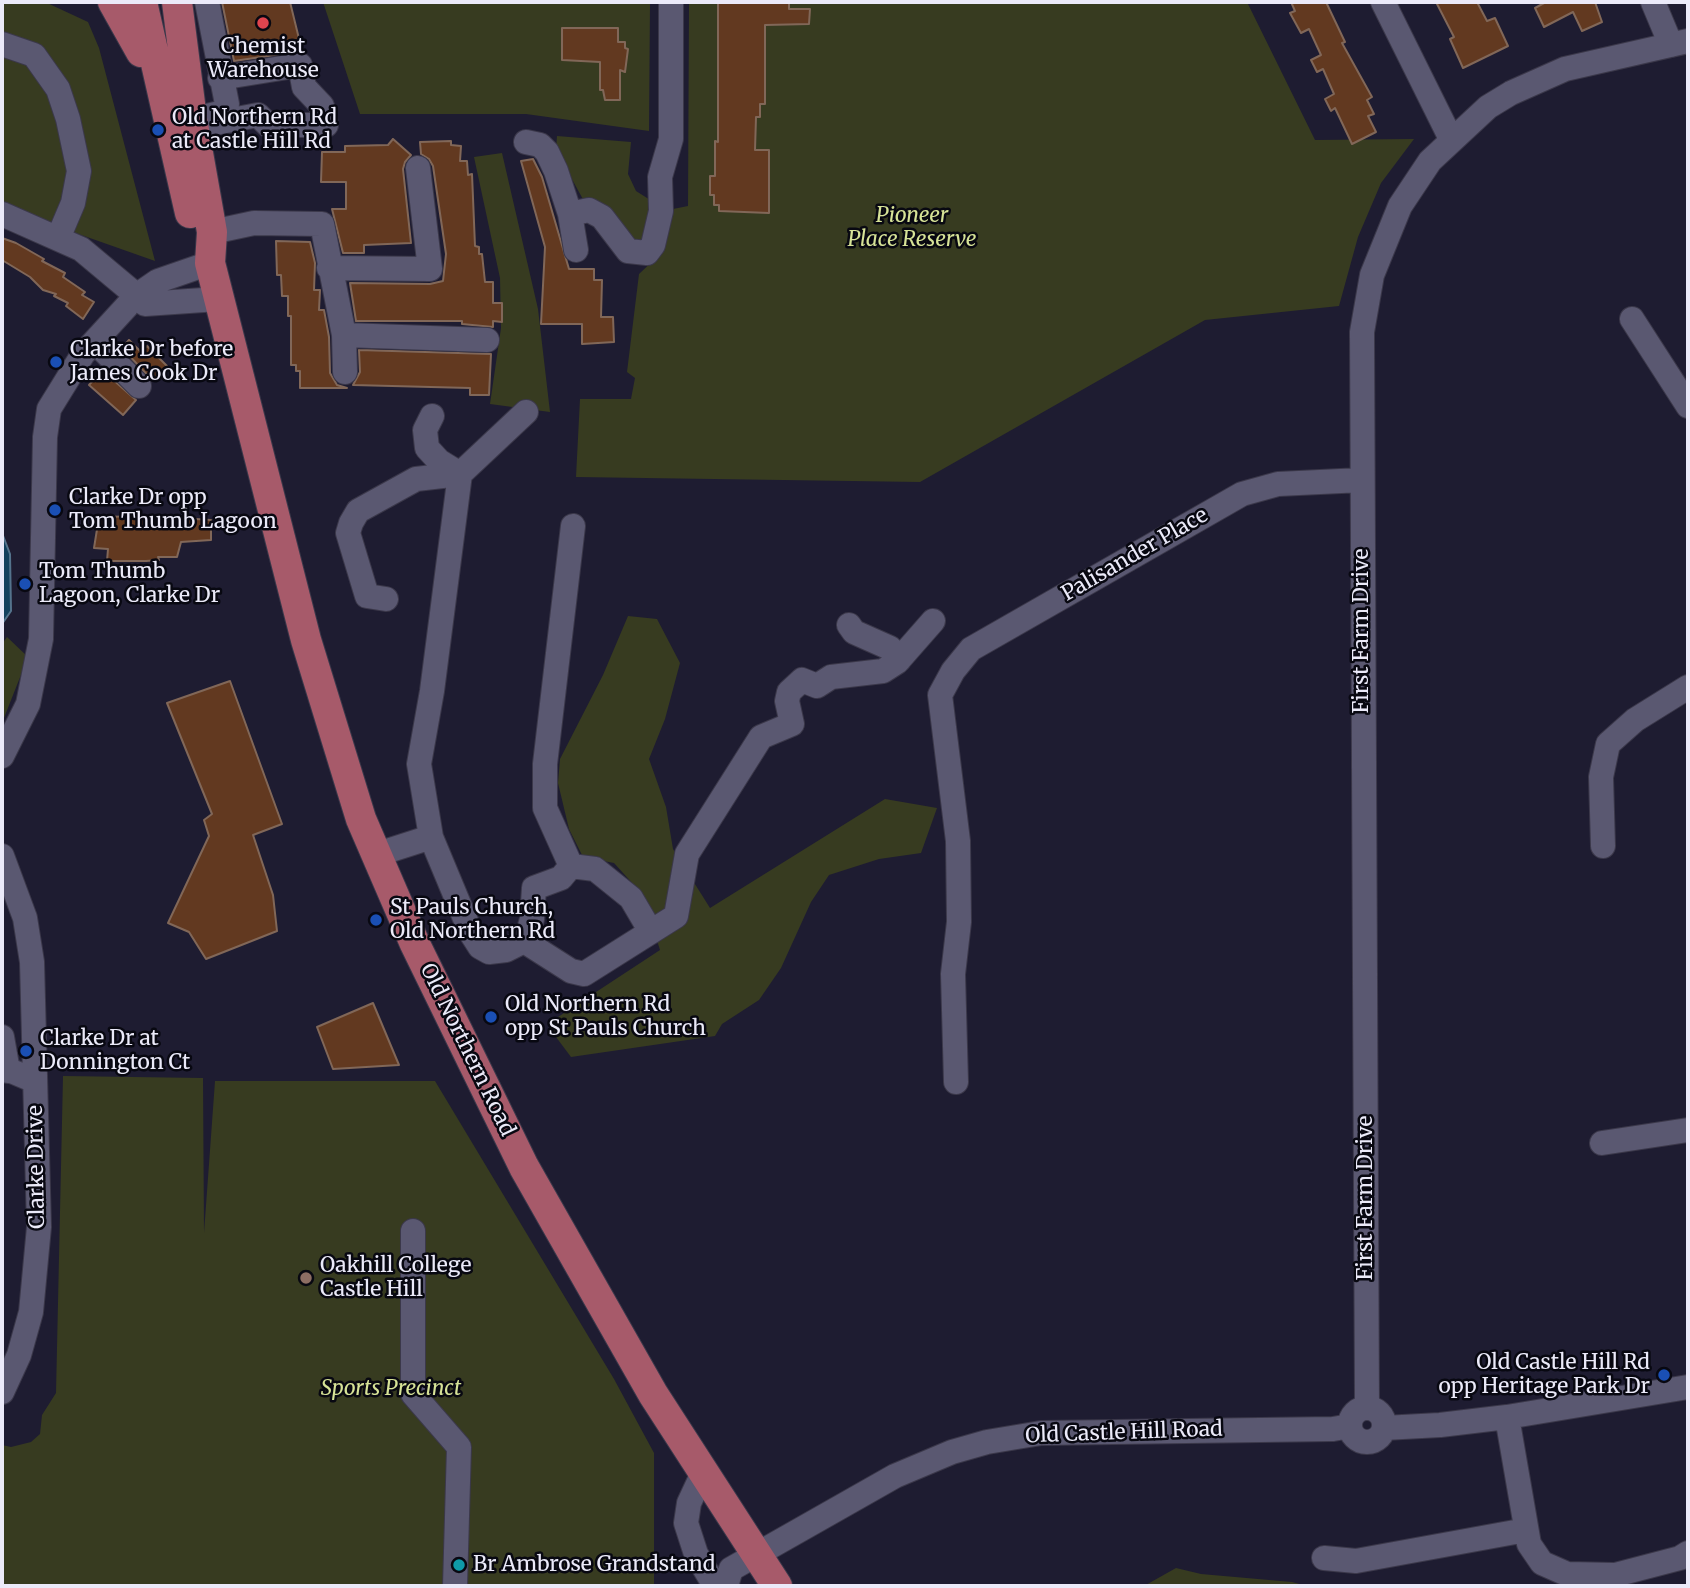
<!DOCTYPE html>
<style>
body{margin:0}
#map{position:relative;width:1690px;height:1588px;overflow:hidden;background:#1e1c31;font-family:Merriweather,serif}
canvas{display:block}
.frame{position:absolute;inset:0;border:4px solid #ebeaf9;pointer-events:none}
</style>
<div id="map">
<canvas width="1690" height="1588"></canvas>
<div class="frame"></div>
</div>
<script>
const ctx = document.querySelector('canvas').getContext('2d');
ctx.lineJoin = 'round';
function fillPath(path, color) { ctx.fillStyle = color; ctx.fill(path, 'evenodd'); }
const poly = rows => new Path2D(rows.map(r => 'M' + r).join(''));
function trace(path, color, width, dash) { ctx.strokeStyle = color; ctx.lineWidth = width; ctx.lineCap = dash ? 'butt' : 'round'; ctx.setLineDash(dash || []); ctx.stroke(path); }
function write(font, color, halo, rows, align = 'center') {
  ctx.font = font + ' Merriweather,serif'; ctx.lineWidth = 5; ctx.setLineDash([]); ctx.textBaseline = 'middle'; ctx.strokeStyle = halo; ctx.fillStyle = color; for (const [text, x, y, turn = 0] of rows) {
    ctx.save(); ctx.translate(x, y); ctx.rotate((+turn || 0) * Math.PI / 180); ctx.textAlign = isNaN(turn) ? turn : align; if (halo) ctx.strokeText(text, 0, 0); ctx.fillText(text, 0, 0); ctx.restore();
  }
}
const green = poly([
 [2,2,45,2,88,22,99,48,155,261,2,207],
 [323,2,650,2,649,131,526,114,360,114],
 [689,2,1247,2,1315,140,1414,139,1381,183,1358,237,1339,306,1205,320,920,482,576,477,580,399,631,399,635,378,627,372,639,274,659,255,668,210,688,206],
 [557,136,631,142,628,174,636,191,655,203,644,251,585,203,556,150],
 [502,153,538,309,550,412,490,404,501,328,500,278,474,157],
 [628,616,657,619,680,663,665,719,649,759,666,807,673,849,710,908,885,799,937,808,921,853,879,859,829,875,811,902,781,968,759,1000,722,1024,715,1036,571,1057,553,1033,558,1017,660,950,643,895,614,863,583,857,569,829,558,783,560,759,603,675],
 [7,637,28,657,2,723,2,644],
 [63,1076,203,1078,204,1233,215,1081,435,1081,614,1379,654,1453,654,1586,2,1586,2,1445,11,1447,31,1442,40,1434,42,1415,56,1393],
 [1176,1568,1201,1574,1292,1582,1307,1586,1144,1586]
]);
const water = poly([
 [2,533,10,554,11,611,2,624,2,533]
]);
const building = poly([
 [222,2,290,2,302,51,234,61,222,2],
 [718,2,789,2,789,9,810,9,809,24,765,25,765,104,760,104,760,117,756,117,755,150,769,150,769,213,719,211,719,205,714,205,714,195,710,195,710,176,715,176,715,141,718,142,718,2],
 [1291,2,1326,2,1345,42,1342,43,1372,97,1367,100,1374,114,1368,116,1376,132,1352,144,1335,108,1331,111,1325,99,1334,94,1323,69,1317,72,1311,60,1321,55,1309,29,1301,33,1290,13,1295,11,1291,2],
 [1436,2,1477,2,1487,21,1495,18,1508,46,1463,68,1450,39,1454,37,1436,2],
 [1546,2,1595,2,1602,22,1582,31,1573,12,1544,27,1535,8,1546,2],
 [562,28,618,28,618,42,625,42,625,48,628,49,625,72,620,70,620,100,605,100,603,90,600,90,600,62,562,60,562,28],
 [393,139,411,155,405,162,403,169,411,243,364,245,364,253,343,253,332,209,346,209,346,182,321,182,322,152,345,152,345,146,388,145,393,139],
 [451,141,451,145,461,146,460,161,467,161,468,175,472,174,475,246,479,247,479,254,482,254,485,282,493,282,493,303,502,303,502,322,493,321,493,327,462,324,462,321,356,321,350,283,430,284,443,281,446,254,433,166,429,159,421,154,420,142,451,141],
 [533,159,542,177,569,269,594,269,594,280,602,280,601,317,613,317,614,342,582,344,582,324,541,324,545,247,521,161,533,159],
 [2,238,16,243,44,259,42,261,65,273,63,277,85,292,82,295,94,302,83,319,66,306,68,303,54,296,56,294,43,290,30,277,2,260,2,238],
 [276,241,310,242,315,263,314,290,320,290,319,310,324,310,329,337,330,373,337,385,347,388,300,388,300,371,296,371,296,365,291,365,291,316,288,316,288,296,282,296,281,275,277,275,276,241],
 [129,340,141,352,147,346,167,366,153,381,122,348,129,340],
 [359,350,491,354,489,395,470,395,470,388,353,385,360,372,359,350],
 [102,370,136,400,123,415,89,385,102,370],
 [151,516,211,520,211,540,181,542,177,557,158,557,159,560,146,561,107,561,108,549,94,548,99,517,151,516],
 [230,681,282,824,253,835,273,895,277,931,206,959,189,932,168,923,209,836,204,820,212,814,167,703,230,681],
 [373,1003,399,1065,333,1069,317,1027,373,1003]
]);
const minor = poly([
 [1383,2,1451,139],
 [1653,2,1671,45],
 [2,44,34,55,58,89,68,119,79,171,73,203,59,236],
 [203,117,224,112,227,104,207,2],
 [194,127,258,115,268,125,326,125,322,106,304,87,300,65,220,78],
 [526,142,540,145,547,152,556,171,570,214],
 [2,214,81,249,130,290],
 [212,232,254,223,322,224,344,335,345,372],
 [576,250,570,214,589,210,602,217,628,251,647,253,653,245,661,211,660,177,671,139,671,2],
 [329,268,430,269,418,168],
 [142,292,158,281,210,263],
 [145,304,218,299],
 [1632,319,1688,406],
 [344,335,487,340],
 [95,342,139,386],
 [386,599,367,596,348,533,351,523,358,511,416,479,460,474,439,461,427,448,425,430,432,416],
 [849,625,854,632,890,648,899,660],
 [2,756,28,704,41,639,45,437,49,409,83,354,127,306],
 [431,837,471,933,480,947,489,952,506,950,526,940,532,919,534,888,561,878,571,866,595,869,631,898,651,932],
 [1603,846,1601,777,1608,744,1635,720,1688,687],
 [375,855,431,837,419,764,432,691,460,474,526,412],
 [2,856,25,918,32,962,39,1227,31,1312,19,1355,2,1392],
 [571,866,545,808,545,764,573,526],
 [524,941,571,971,584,974,676,916,687,854,761,737,792,724,787,701,789,692,802,680,817,686,831,677,883,671,897,662,933,621],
 [2,1037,8,1071],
 [2,1067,35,1081],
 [956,1082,953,974,959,922,958,841,940,695,953,671,971,649,1242,494,1278,484,1362,480],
 [1602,1143,1688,1130],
 [413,1231,413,1394,459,1447,455,1586],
 '1350 1425a17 17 0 1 1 34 0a17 17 0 1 1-34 0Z',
 [1367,1408,1362,332,1372,275,1400,206,1430,161,1488,107,1511,93,1565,69,1688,41],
 [1507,1417,1529,1544,1542,1563,1567,1574,1615,1575,1680,1558,1688,1553],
 [1384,1428,1440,1425,1507,1417,1688,1387],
 [703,1473,689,1503,686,1523,696,1554,715,1586],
 [1324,1558,1356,1561,1526,1530],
 [726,1586,731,1569,895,1476,952,1452,987,1442,1041,1433,1333,1429,1350,1426]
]);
const major = poly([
 [113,2,141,52],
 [142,2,190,213],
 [177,2,192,119,212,232,210,263,306,640,361,819,415,944,524,1167,653,1394,777,1586]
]);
const markers = [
 [263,23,7,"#e0444e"],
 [158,130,7,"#1a4fb4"],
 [56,362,7,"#1a4fb4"],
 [55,510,7,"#1a4fb4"],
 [25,584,7,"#1a4fb4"],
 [376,920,7,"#1a4fb4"],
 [491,1017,7,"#1a4fb4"],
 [26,1051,7,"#1a4fb4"],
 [306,1278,7,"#8d6e63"],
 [1664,1375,7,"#1a4fb4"],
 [459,1565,7,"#0f9aa8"]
];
const poiNames = [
 ["Chemist",263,47,"center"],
 ["Warehouse",263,71,"center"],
 ["Old Northern Rd",172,118],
 ["at Castle Hill Rd",172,142],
 ["Clarke Dr before",70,350],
 ["James Cook Dr",70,374],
 ["Clarke Dr opp",69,498],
 ["Tom Thumb Lagoon",69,522],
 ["Tom Thumb",39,572],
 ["Lagoon, Clarke Dr",39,596],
 ["St Pauls Church,",390,908],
 ["Old Northern Rd",390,932],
 ["Old Northern Rd",505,1005],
 ["opp St Pauls Church",505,1029],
 ["Clarke Dr at",40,1039],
 ["Donnington Ct",40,1063],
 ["Oakhill College",320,1266],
 ["Castle Hill",320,1290],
 ["Old Castle Hill Rd",1650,1363,"right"],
 ["opp Heritage Park Dr",1650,1387,"right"],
 ["Br Ambrose Grandstand",473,1565]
];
const parkNames = [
 ["Pioneer",912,216],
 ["Place Reserve",912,240],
 ["Sports Precinct",391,1389]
];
const streetNames = [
 ["Palisander Place",1135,555,-30],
 ["First Farm Drive",1362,631,-90],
 ["Old Northern Road",467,1050,64],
 ["Clarke Drive",37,1167,-91],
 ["First Farm Drive",1366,1198,-90],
 ["Old Castle Hill Road",1124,1433,-2]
];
fillPath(green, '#373b20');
fillPath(water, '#13405d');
trace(water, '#54738c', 2);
fillPath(building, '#623920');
trace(building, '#816758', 2);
trace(minor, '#3b384a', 26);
trace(major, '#3b384a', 32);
trace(minor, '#5a5871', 24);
trace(major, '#a75a6a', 30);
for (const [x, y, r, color] of markers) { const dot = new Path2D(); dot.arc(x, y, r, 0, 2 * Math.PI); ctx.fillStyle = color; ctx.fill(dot); trace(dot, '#080811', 2.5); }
write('21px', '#ebeaf9', '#080811', poiNames, 'left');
write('italic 21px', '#d7e397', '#080811', parkNames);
write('21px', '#ebeaf9', '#080811', streetNames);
</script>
